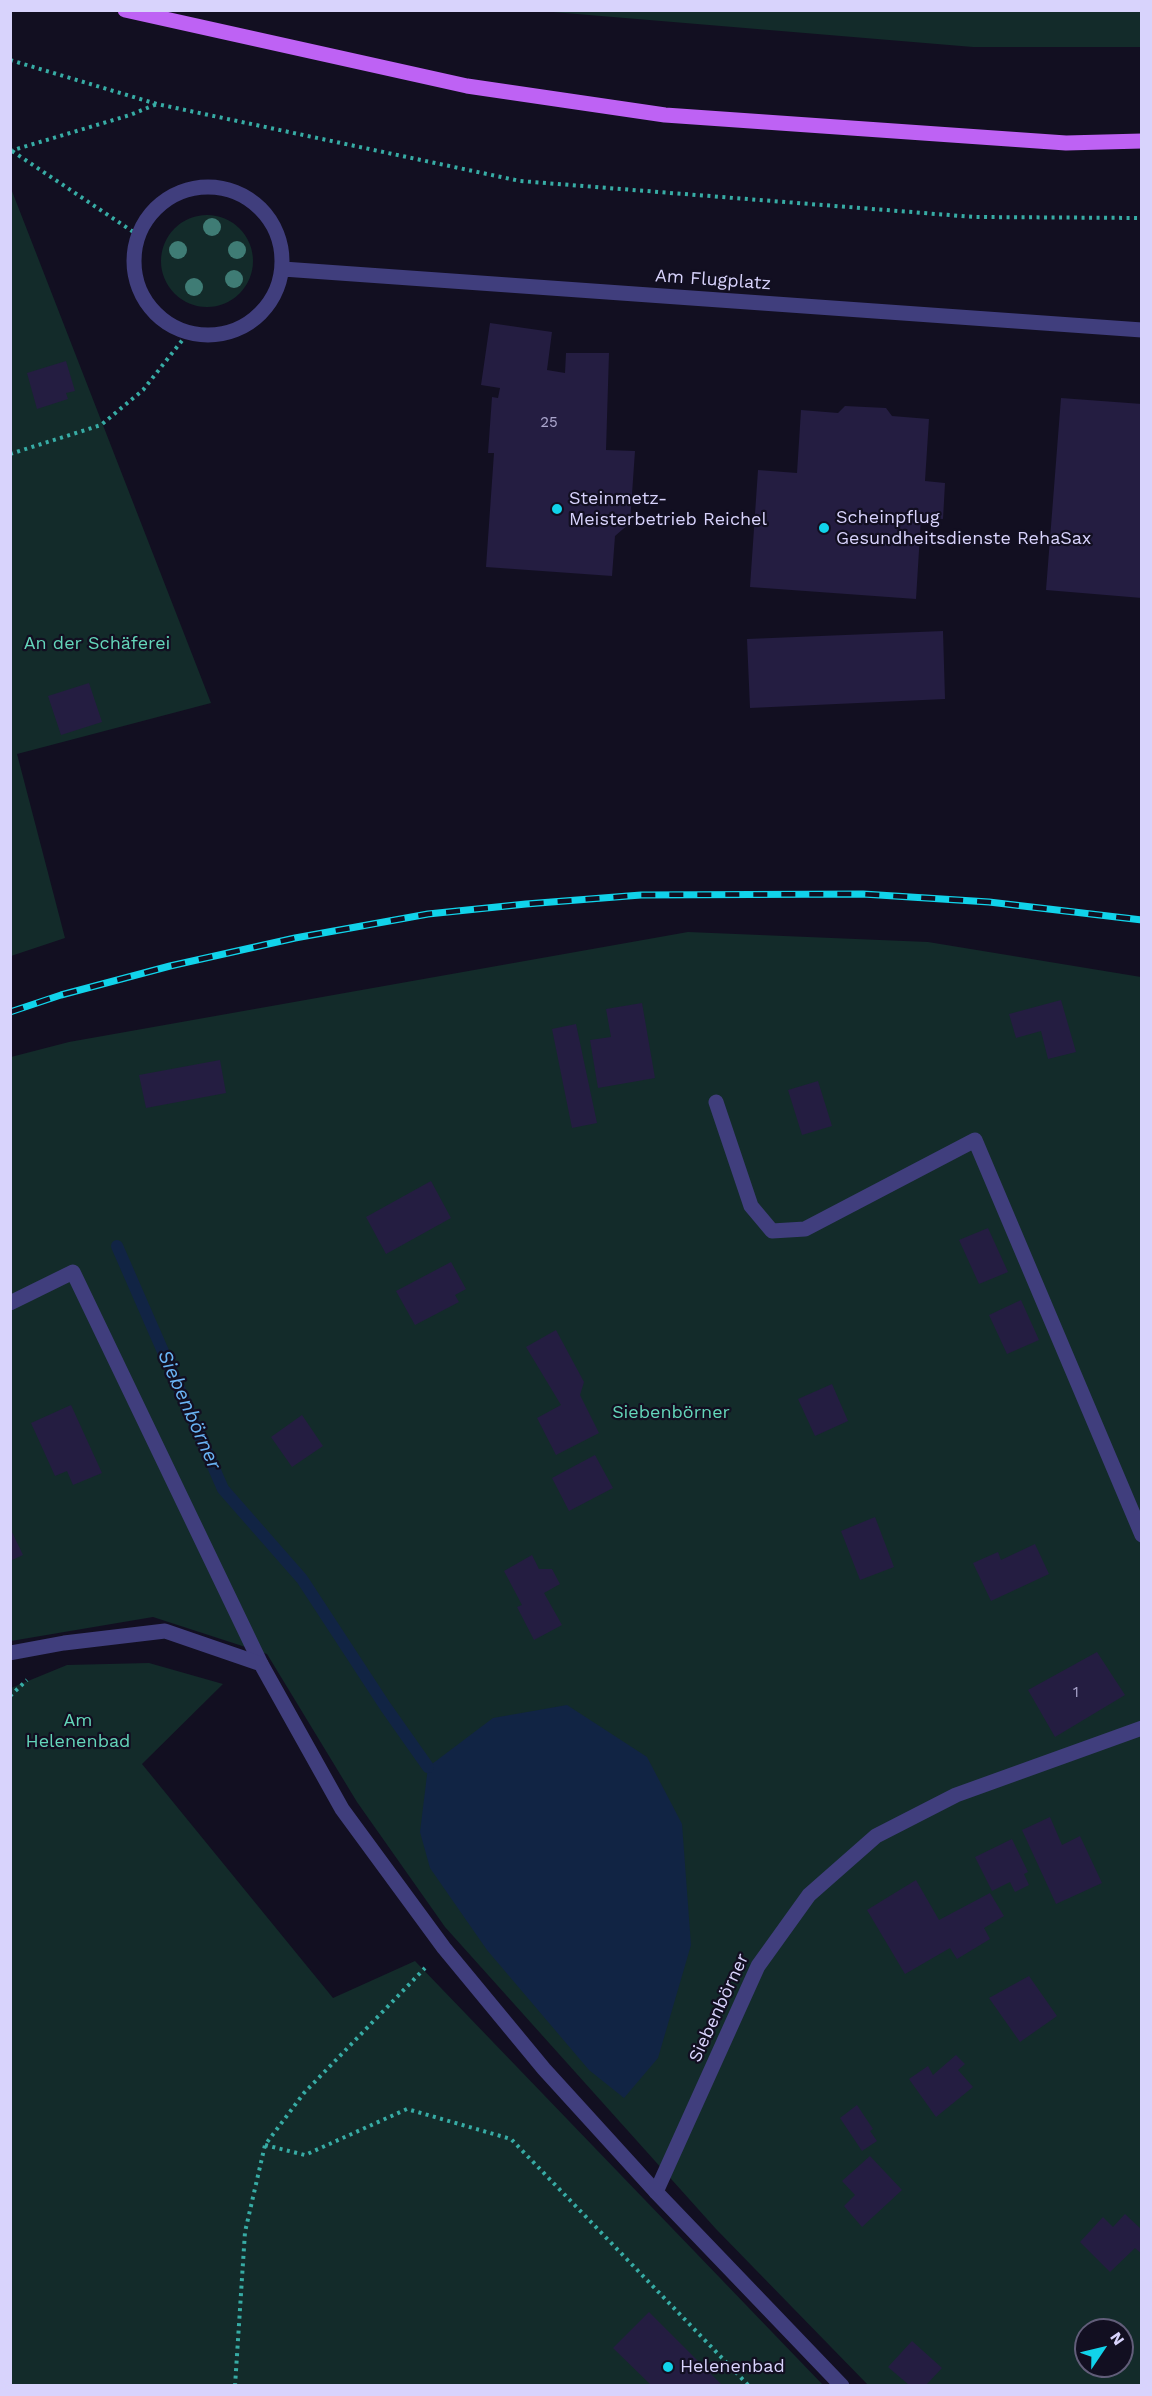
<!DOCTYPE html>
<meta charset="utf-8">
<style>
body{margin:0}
#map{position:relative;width:1152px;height:2396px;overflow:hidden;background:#120f21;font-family:"Work Sans",sans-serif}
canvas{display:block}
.frame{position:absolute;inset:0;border:12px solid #d8d3fc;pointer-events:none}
.north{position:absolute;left:1074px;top:2318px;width:60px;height:60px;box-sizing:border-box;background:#120f21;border:2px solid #615d79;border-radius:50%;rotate:55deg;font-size:16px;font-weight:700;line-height:24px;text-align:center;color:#d8d3fc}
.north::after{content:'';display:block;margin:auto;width:21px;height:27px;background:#11d3ea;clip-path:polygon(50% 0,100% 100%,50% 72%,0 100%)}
</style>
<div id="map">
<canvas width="1152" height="2396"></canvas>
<div class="frame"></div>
<div class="north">N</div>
</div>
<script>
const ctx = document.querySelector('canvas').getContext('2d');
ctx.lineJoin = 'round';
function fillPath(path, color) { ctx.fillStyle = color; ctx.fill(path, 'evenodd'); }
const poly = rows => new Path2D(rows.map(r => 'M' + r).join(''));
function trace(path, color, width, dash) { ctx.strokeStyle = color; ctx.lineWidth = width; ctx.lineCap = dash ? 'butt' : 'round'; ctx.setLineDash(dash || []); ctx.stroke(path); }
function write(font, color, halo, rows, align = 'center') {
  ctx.font = font + ' "Work Sans",sans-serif'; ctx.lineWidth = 4.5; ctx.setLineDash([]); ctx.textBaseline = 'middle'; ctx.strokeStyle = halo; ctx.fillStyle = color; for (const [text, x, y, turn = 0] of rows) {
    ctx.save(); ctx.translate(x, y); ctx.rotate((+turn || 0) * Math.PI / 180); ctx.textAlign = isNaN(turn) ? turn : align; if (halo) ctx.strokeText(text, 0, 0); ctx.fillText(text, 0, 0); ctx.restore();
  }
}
const green = poly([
 [541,11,1141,11,1141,47,973,47],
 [10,186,211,703,17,754,65,938,11,956],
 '161 261a46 46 0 1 1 92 0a46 46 0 1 1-92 0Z',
 [688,932,928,942,1141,977,1141,2385,868,2385,716,2229,445,1927,357,1802,267,1654,153,1617,11,1641,11,1057,69,1042],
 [1086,2330,1122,2330,1122,2366,1086,2366],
 [149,1663,223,1684,142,1764,333,1998,415,1961,823,2385,11,2386,11,1688,67,1665]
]);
const water = poly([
 [567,1705,647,1757,682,1824,691,1945,658,2058,624,2098,589,2070,487,1950,430,1868,420,1832,428,1767,493,1718]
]);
const stream = poly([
 [117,1246,223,1489,302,1579,385,1706,428,1767]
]);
const building = poly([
 [490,323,552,332,547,370,565,373,566,353,609,353,606,450,635,451,630,523,615,536,612,576,486,567,494,453,488,453,492,397,498,398,500,388,481,385],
 [66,361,75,391,66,393,68,399,37,409,27,373],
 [1061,398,1142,404,1142,598,1046,590],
 [845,406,886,408,892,416,929,419,925,481,945,483,943,519,921,518,916,599,750,587,758,470,797,473,801,410,838,413],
 [943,631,945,699,750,708,747,639],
 [89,683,102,722,61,735,48,696],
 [1061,1000,1076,1052,1048,1059,1041,1031,1016,1038,1009,1014],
 [642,1003,655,1078,598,1088,590,1040,611,1037,606,1009],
 [576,1024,597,1123,572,1128,552,1029],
 [220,1060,226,1093,146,1108,139,1075],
 [818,1081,832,1126,802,1135,788,1090],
 [431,1181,451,1218,386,1254,366,1217],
 [988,1228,1008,1272,979,1284,959,1240],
 [451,1262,466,1289,455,1295,459,1302,415,1325,396,1291],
 [1021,1300,1039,1340,1007,1354,989,1315],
 [556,1330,584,1382,580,1395,599,1433,556,1455,537,1418,561,1405,526,1347],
 [832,1384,848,1421,815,1436,798,1399],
 [71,1405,102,1473,73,1485,67,1471,55,1476,31,1423],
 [302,1415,323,1446,292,1467,271,1437],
 [595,1455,613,1488,569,1511,552,1478],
 [875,1517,894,1567,860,1580,841,1531],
 [10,1528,23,1555,10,1561],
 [1035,1544,1049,1574,991,1601,973,1563,998,1552,1001,1560],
 [532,1555,539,1569,552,1569,560,1584,544,1593,562,1625,534,1640,517,1607,522,1605,504,1571],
 [1097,1652,1125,1695,1055,1737,1028,1690],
 [1050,1817,1062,1845,1080,1836,1102,1883,1056,1904,1022,1830],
 [1012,1839,1028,1872,1024,1874,1029,1885,1015,1892,1010,1882,992,1891,975,1857],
 [916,1880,939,1920,990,1893,1004,1916,984,1928,990,1939,957,1959,950,1948,905,1974,867,1910],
 [1029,1976,1057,2016,1020,2042,989,1998],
 [956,2055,965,2064,958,2070,973,2087,936,2117,909,2079,928,2066,933,2075],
 [857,2105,873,2129,870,2131,877,2141,862,2151,840,2118],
 [870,2156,902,2190,862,2227,844,2206,855,2195,842,2181],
 [1125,2214,1142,2230,1142,2254,1135,2248,1110,2272,1080,2242,1103,2217,1113,2227],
 [649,2312,722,2385,651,2385,613,2348],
 [912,2341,942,2368,926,2385,909,2385,888,2367]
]);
const path = poly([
 [10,60,157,104,520,181,974,217,1142,218],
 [10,151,130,115,157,104],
 [12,151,138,235],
 [10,454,101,425,143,390,188,333],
 [10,1696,27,1680],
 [265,2145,305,2155,407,2109,511,2139,749,2386],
 [235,2386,245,2232,265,2145,304,2093,425,1968]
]);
const lane = poly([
 [716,1102,751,1206,772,1231,805,1229,975,1140,1142,1535],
 [10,1303,73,1272,261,1664],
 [656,2192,758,1966,809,1895,876,1836,956,1795,1142,1728]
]);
const street = poly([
 '134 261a74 74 0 1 1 148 0a74 74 0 1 1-148 0Z',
 [283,269,1142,330],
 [10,1653,64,1643,165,1631,261,1664,342,1809,444,1948,544,2069,656,2192,842,2386]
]);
const primary = poly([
 [125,10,467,86,665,115,1066,143,1142,141]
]);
const rail = poly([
 [10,1012,61,995,170,966,295,938,428,914,526,904,641,895,863,894,989,902,1142,920]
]);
const trees = [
 [212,227],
 [178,250],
 [237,250],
 [234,279],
 [194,287]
];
const markers = [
 [557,509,6,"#11d3ea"],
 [824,528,6,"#11d3ea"],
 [668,2367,6,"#11d3ea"]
];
const numberNames = [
 ["25",549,423],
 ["1",1076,1693]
];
const streetNames = [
 ["Am Flugplatz",713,280,4],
 ["Siebenbörner",719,2008,-65]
];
const poiNames = [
 ["Steinmetz-",569,499],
 ["Meisterbetrieb Reichel",569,520],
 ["Scheinpflug",836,518],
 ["Gesundheitsdienste RehaSax",836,539],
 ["Helenenbad",680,2367]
];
const parkNames = [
 ["An der Schäferei",97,644],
 ["Siebenbörner",671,1413],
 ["Am",78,1721],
 ["Helenenbad",78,1742]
];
const waterNames = [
 ["Siebenbörner",189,1410,66]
];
fillPath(green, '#132b2a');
fillPath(water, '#112444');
trace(stream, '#112444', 12);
fillPath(building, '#241d41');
trace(path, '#37aca5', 4, [3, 4.5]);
trace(lane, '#403e7d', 15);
trace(street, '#403e7d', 15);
trace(primary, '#be62f4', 15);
trace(rail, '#11d3ea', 7);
trace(rail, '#120f21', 4.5, [14]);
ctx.fillStyle = '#3f7c75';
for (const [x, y] of trees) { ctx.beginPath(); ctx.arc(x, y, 9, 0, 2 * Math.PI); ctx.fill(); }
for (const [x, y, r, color] of markers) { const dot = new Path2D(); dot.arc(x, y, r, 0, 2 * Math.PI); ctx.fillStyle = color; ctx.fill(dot); trace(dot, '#120f21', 2); }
write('15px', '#aba6cd', null, numberNames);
write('18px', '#d8d3fc', '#120f21', streetNames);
write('18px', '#d8d3fc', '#120f21', poiNames, 'left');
write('18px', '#64d6ba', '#120f21', parkNames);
write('italic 20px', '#69b3f4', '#120f21', waterNames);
</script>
